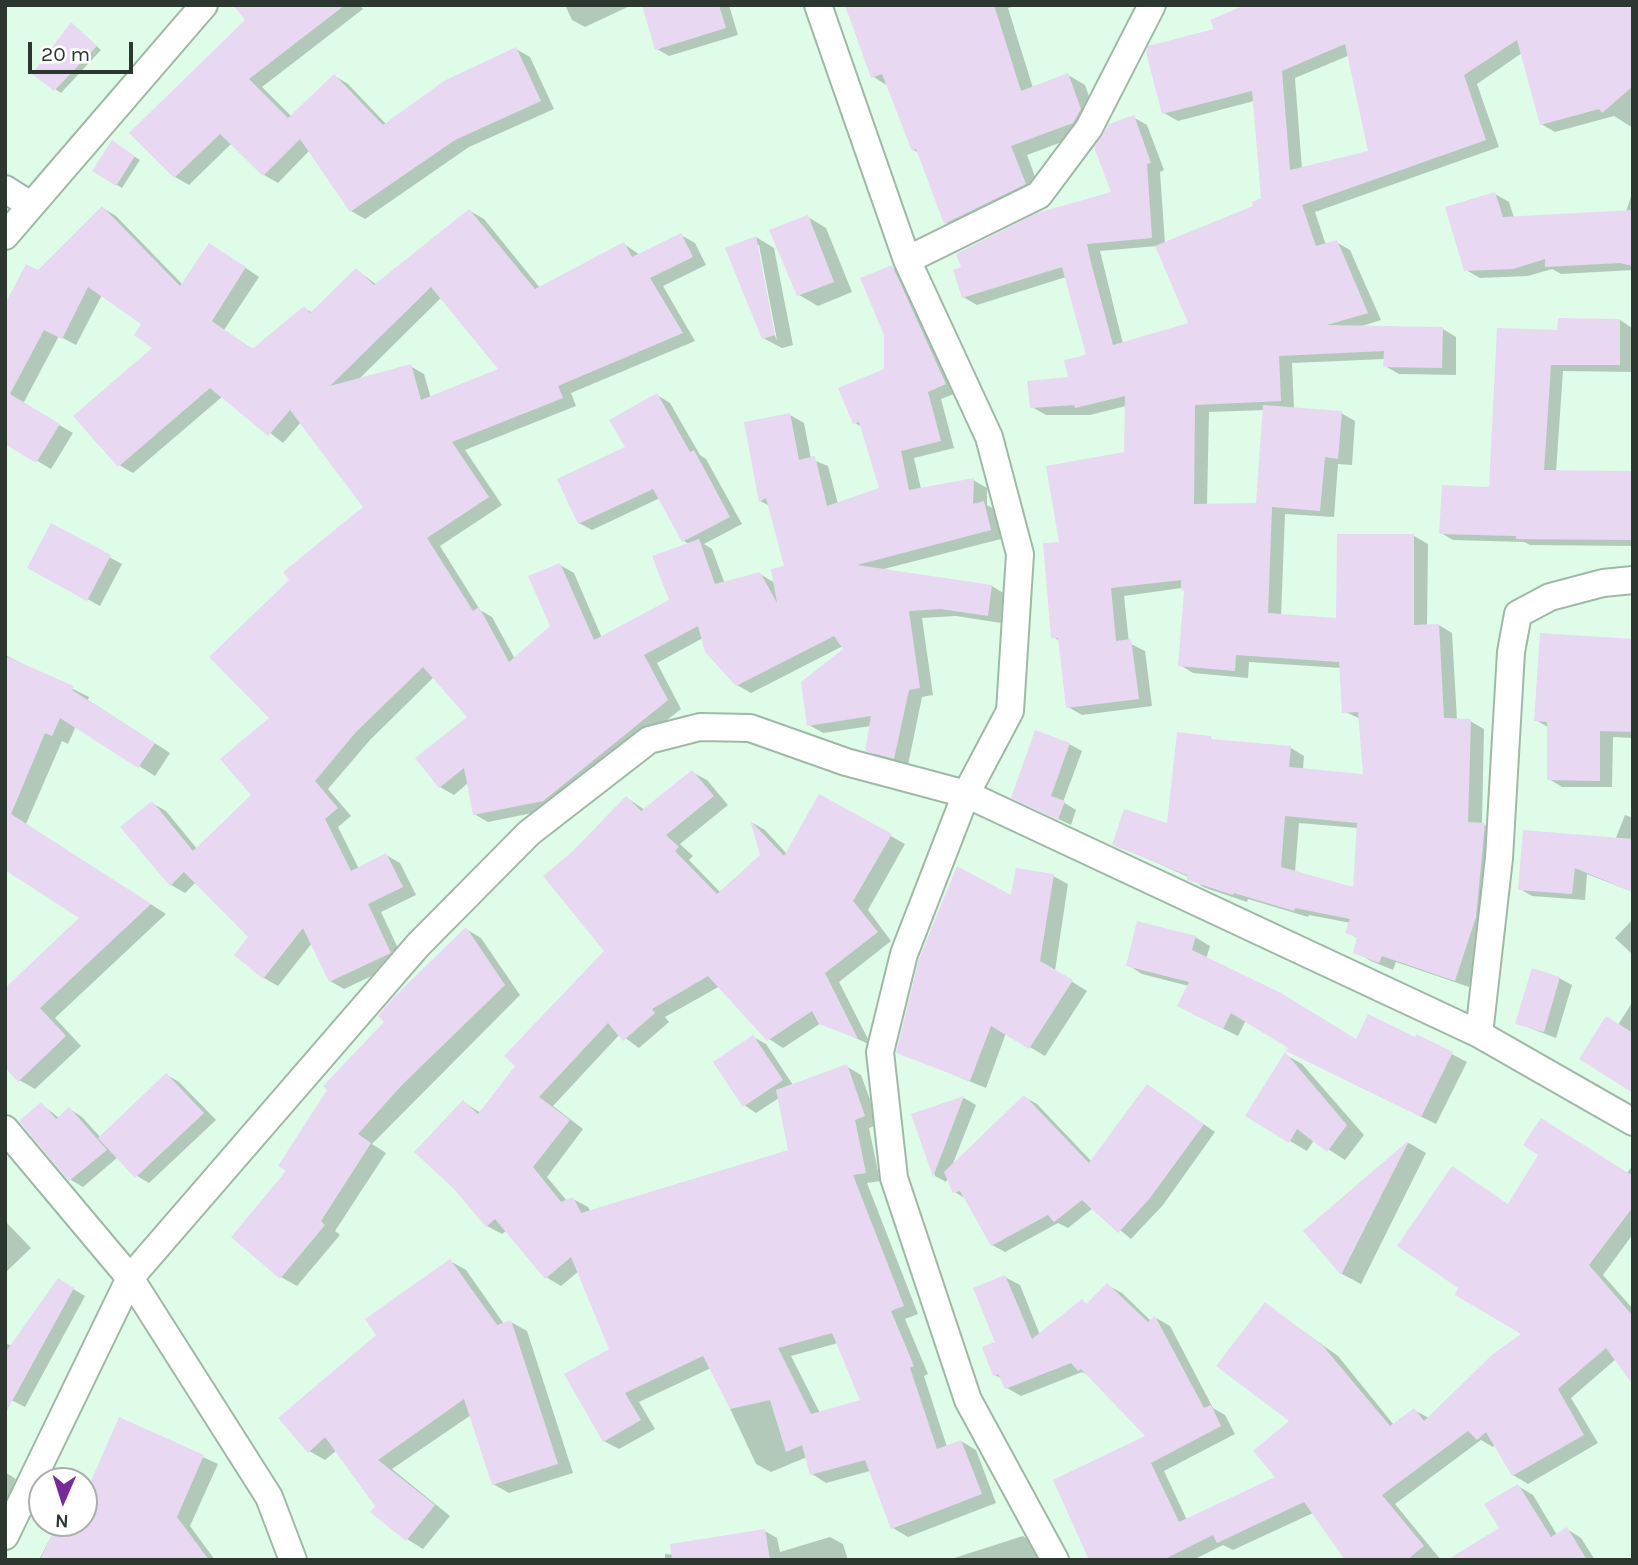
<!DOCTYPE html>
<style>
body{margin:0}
#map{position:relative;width:1638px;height:1565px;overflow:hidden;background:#dffce8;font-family:Karla,sans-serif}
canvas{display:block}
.frame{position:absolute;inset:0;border:7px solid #2c3730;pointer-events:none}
.north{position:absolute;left:28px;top:1467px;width:70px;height:70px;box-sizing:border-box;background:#fff;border:2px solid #abafac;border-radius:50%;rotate:183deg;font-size:19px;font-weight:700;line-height:28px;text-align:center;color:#2c3730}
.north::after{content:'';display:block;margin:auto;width:24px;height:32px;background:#792a9a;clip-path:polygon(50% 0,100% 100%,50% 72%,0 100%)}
.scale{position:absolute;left:28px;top:42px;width:105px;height:32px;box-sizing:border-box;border:4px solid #2c3730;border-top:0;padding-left:9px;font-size:21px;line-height:24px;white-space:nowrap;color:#2c3730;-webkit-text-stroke:5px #fff;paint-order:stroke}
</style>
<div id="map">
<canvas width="1638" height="1565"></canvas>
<div class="frame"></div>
<div class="north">N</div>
<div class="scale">20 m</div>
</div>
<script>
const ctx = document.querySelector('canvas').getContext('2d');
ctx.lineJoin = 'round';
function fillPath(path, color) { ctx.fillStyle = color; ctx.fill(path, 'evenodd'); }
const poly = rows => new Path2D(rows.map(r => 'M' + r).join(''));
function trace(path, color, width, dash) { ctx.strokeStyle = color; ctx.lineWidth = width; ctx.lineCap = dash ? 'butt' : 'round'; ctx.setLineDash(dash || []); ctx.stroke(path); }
const shadow = poly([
 [261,5,360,5,363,9,262,87,292,117,335,76,348,84,386,124,516,49,530,57,554,109,469,147,365,219,351,211,310,150,278,183,264,175,232,143,189,185,175,177],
 [565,5,632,5,585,27,572,20],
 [643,5,729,5,738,35,669,56,657,49],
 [845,5,1020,5,1008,8,1033,88,1068,75,1085,85,1097,119,1089,132,1027,155,1041,193,962,232,946,223,920,153,913,150,888,86,872,76],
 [1633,5,1633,128,1614,116,1555,132,1541,124,1522,53,1477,84,1499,147,1315,212,1326,245,1336,242,1350,250,1381,320,1359,327,1443,329,1456,337,1456,375,1399,374,1385,366,1385,359,1292,363,1294,409,1341,413,1355,421,1352,465,1338,464,1334,517,1285,514,1281,616,1338,620,1414,536,1428,544,1427,626,1439,625,1452,633,1457,720,1470,721,1484,729,1482,824,1499,832,1490,925,1469,987,1396,962,1393,970,1371,961,1357,953,1359,939,1347,932,1351,923,1309,915,1308,917,1248,899,1247,902,1203,887,1189,877,1114,844,1169,826,1210,738,1216,741,1291,748,1304,756,1303,770,1364,776,1361,719,1343,711,1341,668,1249,662,1248,678,1193,673,1180,665,1186,591,1182,588,1124,596,1129,643,1145,651,1152,706,1082,715,1068,707,1060,641,1053,637,1061,543,1126,453,1126,406,1090,415,1046,415,1032,407,1070,379,1088,357,1066,277,977,305,963,297,1114,193,1133,117,1147,125,1164,170,1160,172,1165,243,1255,207,1263,200,1254,101,1178,121,1164,113,1148,52],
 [1350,55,1370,152,1302,169,1295,78],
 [1157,246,1190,324,1123,344,1100,251],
 [1265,410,1258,505,1207,505,1209,412],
 [1299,823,1358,828,1355,889,1295,872],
 [72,24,101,50,61,93,55,89],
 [112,143,140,160,122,188,94,171],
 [1633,190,1633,270,1561,274,1552,269,1528,276,1480,278,1466,270,1495,194,1509,202,1514,218,1626,212],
 [103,208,116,216,183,285,224,253,259,277,224,330,254,350,304,308,313,313,357,270,377,285,470,211,484,219,540,288,624,244,640,255,681,235,695,243,706,265,663,286,695,341,571,393,576,406,465,450,502,505,440,546,480,610,492,617,515,659,552,627,560,565,574,573,602,638,671,601,689,544,684,541,660,498,592,530,579,523,657,395,670,403,700,455,706,459,742,524,704,544,712,549,725,584,760,574,775,583,786,567,770,506,760,501,790,415,804,423,811,459,828,466,838,504,881,489,862,427,855,423,886,370,892,267,906,275,959,392,941,399,954,448,914,458,921,489,973,480,987,488,987,505,998,511,1005,538,880,570,992,586,1005,594,1001,623,956,616,922,618,933,695,922,697,908,765,881,758,867,750,871,726,823,733,809,725,845,649,843,646,751,693,737,685,703,638,657,663,681,709,557,808,488,822,474,814,468,783,454,795,440,787,470,717,434,677,370,740,328,789,351,816,338,827,359,869,386,855,400,863,416,895,381,912,404,961,344,989,330,981,312,943,278,986,264,978,250,937,196,882,185,893,171,885,152,803,166,811,198,850,254,795,272,718,365,507,301,422,283,443,223,396,133,473,119,465,155,347,143,323,102,295,76,345,59,336,23,404,73,433,51,469,5,442,5,307],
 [442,297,501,370,431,398,424,374,410,366,357,381],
 [808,217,826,228,852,292,818,306,799,295],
 [756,237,774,248,793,345,782,348,763,338,728,249],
 [756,245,759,245,777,340,773,332],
 [1620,320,1632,328,1633,372,1563,371,1556,472,1633,473,1633,546,1530,545,1524,542,1453,540,1441,533,1491,489,1559,331],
 [52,526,122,564,100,606,29,567],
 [1633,641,1633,738,1613,737,1612,787,1562,787,1549,779,1549,728,1536,720],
 [5,655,89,697,88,700,170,753,155,776,76,726,68,744,62,741,26,824,166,914,55,1018,81,1046,35,1089,19,1080,5,1066,82,918,5,868],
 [1069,744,1082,751,1063,802,1076,810,1071,825,1026,804],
 [692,772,707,780,728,805,680,844,693,856,689,860,721,893,762,856,753,823,765,830,787,854,819,796,905,844,868,910,891,941,839,982,871,1045,821,1023,783,1048,769,1039,720,986,665,1017,669,1022,639,1048,620,1034,553,1106,583,1129,547,1177,567,1201,573,1199,588,1207,591,1212,790,1151,779,1098,756,1113,744,1105,753,1037,766,1044,793,1085,846,1066,861,1075,879,1124,869,1128,880,1181,867,1183,918,1314,905,1319,928,1374,924,1376,947,1447,961,1441,976,1450,996,1503,908,1537,893,1528,870,1471,826,1483,812,1474,807,1457,771,1472,756,1464,711,1368,639,1402,655,1429,619,1449,604,1441,611,1350,579,1271,561,1286,546,1277,507,1230,502,1234,487,1226,463,1102,481,1113,606,951,574,853,627,798,645,810],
 [838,1343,862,1401,820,1413,791,1356],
 [1625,815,1633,818,1633,892,1587,874,1585,900,1532,896,1520,889,1615,840],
 [1053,876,1068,884,1055,971,1087,991,1045,1056,1006,1033,986,1088,898,1052,1013,897],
 [1633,919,1633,955,1615,938],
 [466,929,481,938,520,995,372,1144,386,1153,335,1231,340,1235,297,1286,281,1277,289,1170,386,1022],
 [1195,937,1210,946,1206,959,1357,1041,1415,1040,1417,1036,1467,1062,1436,1124,1303,1059,1290,1047,1246,1020,1238,1036,1193,1014,1189,986,1142,974,1128,965],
 [1559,978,1572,985,1556,1038,1517,1023],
 [1633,1001,1633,1091,1618,1025],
 [1286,1055,1302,1064,1364,1135,1345,1160,1314,1140,1307,1151,1290,1141],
 [167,1075,179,1082,216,1120,149,1183,137,1176,118,1157,83,1187,71,1180,22,1122,41,1104,59,1118,70,1109,82,1117,101,1138],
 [1148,1086,1215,1132,1163,1205,1131,1239,1093,1208,1068,1228,1058,1223,1005,1252,992,1245,966,1199,955,1192,948,1177,946,1182,935,1176,914,1115,964,1098,976,1105,952,1166,1024,1097,1037,1104,1092,1162],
 [1409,1143,1426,1153,1361,1284,1342,1274,1306,1231],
 [1633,1165,1633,1234,1603,1275,1633,1309,1633,1382,1616,1359,1571,1398,1598,1443,1528,1484,1513,1475,1495,1445,1493,1447,1481,1440,1395,1504,1441,1560,1347,1560,1313,1513,1233,1550,1223,1545,1193,1560,1091,1560,1148,1437,1092,1377,1082,1372,1021,1396,1007,1388,1002,1379,995,1375,1005,1277,1020,1285,1040,1335,1082,1301,1088,1305,1107,1285,1122,1293,1152,1322,1156,1318,1170,1326,1213,1408,1225,1415,1235,1434,1164,1471,1187,1520,1277,1478,1292,1421,1265,1304,1338,1356,1394,1425,1414,1410,1429,1418,1524,1333,1509,1205,1627,1173],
 [5,1221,31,1248,5,1273],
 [450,1261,466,1270,504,1324,511,1322,527,1331,573,1473,509,1493,493,1484,471,1415,392,1469,450,1516,423,1549,407,1539,377,1506,337,1450,325,1460,309,1451,378,1335],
 [58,1280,85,1296,25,1407,5,1397,5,1343,12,1346],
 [120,1419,218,1464,190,1526,215,1560,39,1560,58,1523,84,1523,84,1501],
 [5,1472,16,1479,5,1504],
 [1518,1486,1533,1495,1557,1535,1567,1529,1581,1538,1595,1560,1450,1560,1501,1529],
 [765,1531,777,1538,780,1552,830,1537,843,1544,848,1560,665,1560,665,1554,720,1558],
 [1023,1536,1035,1544,1040,1560,948,1560]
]);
const building = poly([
 [233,5,345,5,249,79,288,118,334,74,383,125,444,81,516,47,541,101,455,140,350,212,300,139,263,176,220,134,174,178,129,133,245,20],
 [642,5,719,5,726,28,655,50],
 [845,5,994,5,1021,91,1068,73,1081,109,1073,123,1011,146,1026,184,944,224,916,149,912,151,882,74,871,78],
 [1245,5,1633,5,1633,86,1602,113,1599,109,1540,125,1517,40,1464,75,1486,140,1302,205,1316,246,1337,240,1368,313,1327,325,1443,327,1442,368,1383,367,1384,351,1279,356,1281,401,1195,405,1194,504,1256,503,1263,405,1342,411,1338,459,1325,457,1320,511,1272,507,1268,613,1336,618,1337,534,1414,534,1414,625,1439,624,1444,718,1471,719,1468,822,1485,823,1476,917,1455,981,1382,956,1379,963,1353,953,1357,937,1345,933,1350,919,1295,908,1294,911,1234,893,1233,895,1187,880,1187,875,1112,845,1124,809,1167,823,1177,732,1211,736,1211,739,1291,746,1289,767,1363,774,1358,712,1342,713,1339,662,1236,655,1235,671,1178,666,1184,591,1181,590,1181,580,1111,588,1116,641,1131,639,1139,699,1066,708,1058,638,1051,638,1043,543,1059,542,1046,466,1124,452,1125,396,1075,408,1074,405,1030,408,1027,381,1068,377,1064,360,1086,355,1062,267,962,298,953,270,961,267,956,254,1037,213,1111,192,1094,147,1109,124,1134,115,1151,163,1147,164,1152,238,1087,244,1090,259,1113,345,1188,323,1155,246,1253,206,1252,202,1261,198,1252,91,1162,114,1146,52,1148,46,1214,29,1210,20],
 [1345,44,1368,151,1290,170,1282,71],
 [1285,816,1357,823,1353,887,1281,867],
 [71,22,97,46,54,91,32,74],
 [112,140,135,156,116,186,92,171],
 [1495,192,1503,217,1633,210,1633,266,1620,263,1545,267,1545,259,1513,269,1464,271,1445,207],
 [102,206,180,286,209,243,246,267,212,321,252,349,304,306,310,313,356,268,374,285,469,209,535,289,624,242,632,257,681,233,693,257,650,278,683,333,558,386,563,398,452,442,489,497,427,538,473,611,479,607,509,662,550,626,528,576,560,563,594,640,669,600,652,556,699,539,715,584,760,572,777,603,771,569,784,566,766,498,759,502,744,422,790,413,799,460,815,456,827,506,879,488,859,422,853,424,838,388,884,369,884,335,860,278,892,265,946,384,928,392,941,441,901,451,909,490,974,478,973,504,984,501,991,530,857,565,992,585,988,616,941,609,909,611,920,688,909,690,894,759,865,751,871,716,807,726,801,682,843,649,834,636,736,686,705,652,698,626,644,655,668,700,543,801,473,815,464,768,439,788,415,758,467,717,423,667,356,732,315,781,338,808,325,819,351,871,386,853,403,887,368,904,391,953,329,982,303,928,263,979,234,955,248,937,184,872,170,886,120,827,152,801,193,851,251,795,220,759,269,718,209,657,289,580,283,572,363,507,290,410,268,436,210,388,118,467,73,416,152,348,134,335,141,324,88,287,62,339,44,330,10,394,60,424,36,463,5,444,5,304,26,264,38,270],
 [431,287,498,369,421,400,411,364,330,386],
 [808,215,834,282,797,296,769,230],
 [756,236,775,335,762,339,725,248],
 [1558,318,1620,319,1620,365,1551,365,1544,470,1633,471,1633,540,1516,539,1516,536,1439,534,1442,485,1489,487,1497,328,1557,330],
 [657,393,690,452,694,450,730,517,682,542,653,489,578,524,557,479,625,447,609,420],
 [51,523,111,555,87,601,27,568],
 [1540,633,1633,639,1633,732,1600,731,1600,781,1547,780,1547,722,1534,721],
 [5,656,74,686,72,690,155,743,138,768,60,718,52,736,45,733,11,814,151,904,40,1008,66,1036,18,1082,5,1068,5,988,79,918,5,870],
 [1035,730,1070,743,1051,796,1065,801,1058,820,1011,798],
 [692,770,714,796,666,835,679,847,675,851,717,894,760,855,750,820,784,856,819,794,892,834,853,901,878,932,825,973,858,1039,819,1024,812,1011,767,1041,708,976,652,1009,655,1013,623,1041,608,1023,539,1097,570,1120,533,1167,561,1202,573,1197,581,1213,788,1150,776,1090,847,1064,865,1116,855,1120,866,1173,853,1175,904,1306,891,1311,914,1366,910,1368,937,1449,961,1440,982,1494,891,1529,865,1460,810,1475,802,1445,786,1452,770,1400,730,1409,703,1356,625,1393,641,1420,603,1442,564,1374,609,1349,571,1257,545,1279,495,1219,486,1227,454,1189,414,1152,463,1100,478,1114,515,1066,504,1056,604,951,543,876,573,851,626,796,641,811],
 [832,1333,860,1400,811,1414,778,1348],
 [1523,830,1633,839,1633,892,1575,868,1572,894,1518,890],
 [957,866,1011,895,1016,868,1054,874,1040,961,1073,980,1029,1049,991,1026,970,1081,896,1053,919,959],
 [1137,921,1196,936,1192,950,1281,993,1356,1039,1368,1014,1415,1037,1416,1034,1453,1052,1421,1117,1286,1051,1288,1048,1231,1013,1223,1029,1177,1006,1189,982,1126,966],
 [466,927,505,985,402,1085,358,1134,371,1143,321,1221,325,1225,280,1279,231,1237,286,1171,278,1166,327,1090,323,1086,384,1022,378,1016,394,997],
 [1532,968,1560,977,1544,1032,1515,1024],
 [1606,1016,1633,1033,1633,1093,1579,1059],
 [753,1035,783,1080,743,1107,713,1062],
 [1285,1052,1347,1125,1327,1152,1297,1129,1289,1143,1245,1116],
 [166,1073,204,1113,135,1178,98,1138],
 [1147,1084,1204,1124,1150,1198,1118,1233,1082,1200,1054,1222,1048,1215,991,1246,960,1191,953,1193,944,1172,1024,1095,1089,1163],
 [964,1096,933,1177,911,1114],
 [41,1102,56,1119,69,1107,107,1150,69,1181,19,1121],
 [1541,1118,1633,1176,1633,1207,1589,1265,1633,1316,1633,1385,1606,1348,1558,1389,1584,1435,1512,1476,1486,1432,1477,1440,1468,1431,1382,1495,1424,1546,1407,1560,1345,1560,1304,1502,1217,1543,1213,1535,1163,1560,1089,1560,1053,1480,1145,1436,1081,1369,1078,1371,1071,1363,1005,1389,998,1374,993,1376,982,1347,995,1342,973,1288,1005,1275,1032,1339,1082,1299,1086,1304,1107,1283,1148,1322,1155,1316,1204,1408,1211,1405,1221,1426,1151,1463,1179,1522,1275,1477,1253,1451,1289,1421,1216,1366,1265,1302,1323,1346,1390,1426,1414,1408,1424,1421,1493,1354,1521,1334,1455,1295,1458,1288,1397,1246,1452,1166,1508,1204,1538,1155,1523,1145],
 [1408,1141,1409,1141,1341,1275,1303,1231],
 [450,1259,497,1325,511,1320,558,1464,492,1485,464,1399,378,1460,435,1505,406,1541,370,1512,375,1506,325,1437,308,1453,278,1418,376,1335,365,1319],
 [58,1278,74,1288,5,1414,5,1353],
 [119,1417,204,1455,177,1517,209,1560,40,1560,57,1523,84,1523,84,1497],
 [1518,1484,1551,1537,1567,1527,1587,1560,1447,1560,1499,1528,1484,1504],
 [765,1529,770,1560,672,1560,670,1544]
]);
const street = poly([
 [818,5,907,260,989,437,1020,554,1010,711,966,794,904,954,880,1052,894,1178,968,1400,1055,1560],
 [5,189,30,205],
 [5,236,204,5],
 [907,260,1039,195,1089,128,1152,5],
 [1479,1034,1499,858,1511,652,1518,614,1550,597,1603,583,1633,580],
 [5,1129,130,1278,269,1497,293,1560],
 [5,1536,130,1278,418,945,529,833,649,740,700,727,750,728,846,762,966,794,1479,1034,1633,1122]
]);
fillPath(shadow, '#0003');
fillPath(building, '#e9d8f2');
trace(street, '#9fb9a7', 30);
trace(street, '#fff', 26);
</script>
